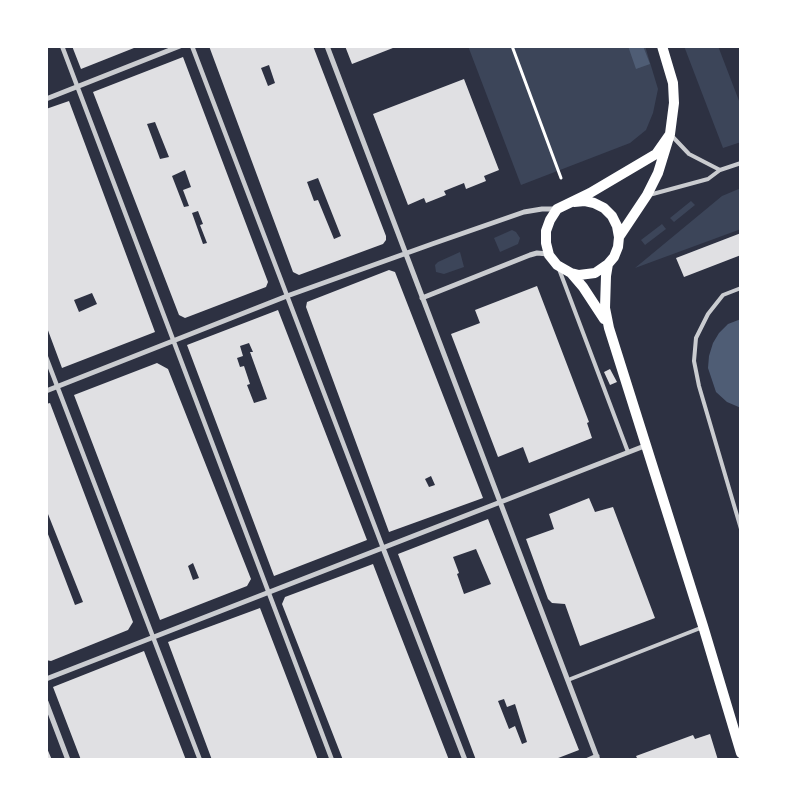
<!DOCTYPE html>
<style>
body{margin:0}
#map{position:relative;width:787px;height:806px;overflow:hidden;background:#2d3142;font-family:Jost,sans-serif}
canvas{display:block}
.frame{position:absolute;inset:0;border:48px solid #fff;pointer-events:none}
</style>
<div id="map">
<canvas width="787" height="806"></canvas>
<div class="frame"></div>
</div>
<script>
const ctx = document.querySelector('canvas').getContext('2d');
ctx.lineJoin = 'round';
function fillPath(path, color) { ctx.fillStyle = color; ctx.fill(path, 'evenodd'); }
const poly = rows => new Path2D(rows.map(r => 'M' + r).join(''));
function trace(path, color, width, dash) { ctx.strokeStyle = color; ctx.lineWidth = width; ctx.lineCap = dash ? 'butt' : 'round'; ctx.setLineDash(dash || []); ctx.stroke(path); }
const green = poly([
 [468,46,645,46,658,89,653,113,646,130,630,143,521,185],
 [684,46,718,46,741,106,741,142,723,148],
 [741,188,741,229,635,268,722,196],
 [691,201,695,205,674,222,670,218],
 [662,224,666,229,645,245,641,240],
 [512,230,516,232,520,238,518,244,500,252,494,238],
 [460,252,464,267,444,274,436,272,435,265,438,262]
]);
const water = poly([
 [628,46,643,46,650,64,636,69],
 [741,319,741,408,727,402,716,392,708,368,709,356,713,343,719,333,728,324]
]);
const building = poly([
 [72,46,139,46,81,69],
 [209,46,313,46,386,236,386,240,383,244,299,275,293,272],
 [269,65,275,83,268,86,261,68],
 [318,178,341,236,334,239,318,200,314,201,307,182],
 [345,46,398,46,352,64],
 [183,57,268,282,266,287,185,318,179,315,93,92],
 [155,122,169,157,160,159,147,124],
 [185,170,191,187,183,190,189,206,184,207,172,176],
 [198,211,203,224,200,225,207,243,203,244,192,213],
 [464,79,499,170,484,176,486,181,466,189,464,183,444,191,446,195,426,203,424,198,408,205,373,114],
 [69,101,155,332,62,368,46,325,46,109],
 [92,293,97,304,79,312,74,300],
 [741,233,741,255,684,277,676,258],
 [389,270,395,272,483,498,389,532,306,307,307,302],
 [431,476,435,485,429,487,425,479],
 [537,286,589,422,587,423,592,438,529,463,523,447,498,457,451,334,480,323,475,310],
 [278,310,367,540,274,576,187,345],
 [249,343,253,352,250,352,267,399,254,403,247,385,250,384,244,366,240,367,237,358,243,356,240,346],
 [157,363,168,369,251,579,247,586,160,620,74,395],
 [193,563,199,578,193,580,188,566],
 [610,369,617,382,610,385,604,372],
 [50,403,133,622,128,630,51,661,46,660,46,529,75,605,83,602,46,509,46,404],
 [589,498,595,512,613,507,655,618,580,646,565,604,552,603,548,599,526,539,554,529,549,514],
 [488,519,579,750,553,760,476,760,398,554],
 [476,549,491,584,464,594,457,574,459,573,453,557],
 [504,699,507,707,515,704,527,742,522,744,515,726,509,729,498,701],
 [373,564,393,616,449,760,343,760,282,604,285,597],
 [260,608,293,694,318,760,212,760,168,642],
 [144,651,186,760,81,760,53,687],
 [710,734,718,760,638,760,636,756,693,735,695,739],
 [46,746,52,760,46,760]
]);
const path = poly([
 [512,46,561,178]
]);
const service = poly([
 [671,135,689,154,720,170],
 [649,195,708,179,720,170,741,163],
 [559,269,628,452],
 [741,288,723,295,708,314,696,338,694,361,699,386,741,529],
 [568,680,703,627]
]);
const pedestrian = poly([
 [62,46,332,760],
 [192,46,383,548],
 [46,357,200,760]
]);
const minor = poly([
 [327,46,598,760],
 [46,99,180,46],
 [422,298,530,255,537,253,548,254],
 [46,391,287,296,432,244,524,212,542,209,557,209],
 [383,548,465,760],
 [46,679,647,445],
 [46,702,68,760],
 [588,760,597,756]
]);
const secondary = poly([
 [574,202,585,201,594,203,604,208,612,216,617,226,619,237,618,247,614,257,608,264,595,273,579,275,571,273,557,265,549,255,546,243,546,231,550,220,557,209,590,193,656,154,670,134],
 [619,237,647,195,658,173,670,134,674,103,673,83,662,46],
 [608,264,606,276,605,308,609,328,703,626,741,753],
 [571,273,583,287,604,319]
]);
fillPath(green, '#3c4559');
fillPath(water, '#4f5d75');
fillPath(building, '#e0e0e3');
trace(path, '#fff', 3);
trace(service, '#caccd0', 4);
trace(pedestrian, '#caccd0', 4.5);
trace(minor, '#caccd0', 5);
trace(secondary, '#fff', 10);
</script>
